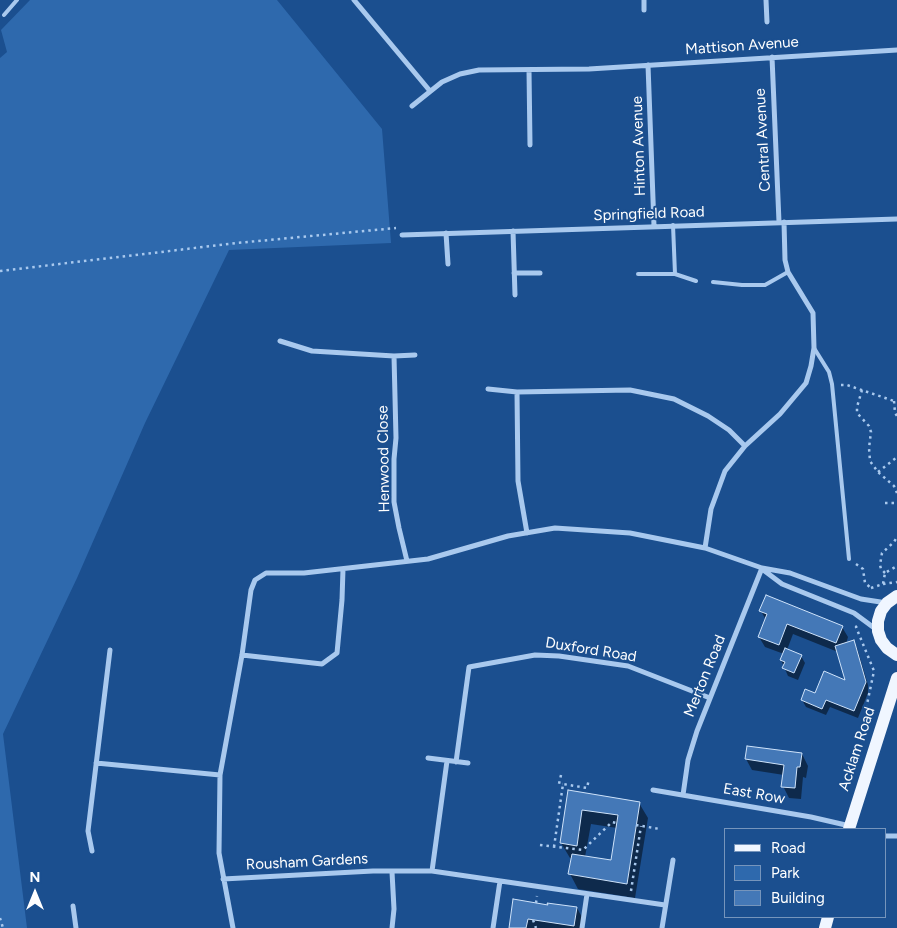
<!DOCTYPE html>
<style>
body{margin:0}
#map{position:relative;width:897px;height:928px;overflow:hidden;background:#1b4f8f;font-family:Figtree,sans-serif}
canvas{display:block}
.legend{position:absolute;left:724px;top:828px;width:162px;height:90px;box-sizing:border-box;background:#1b4f8f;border:1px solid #7695bc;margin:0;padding:6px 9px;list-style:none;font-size:15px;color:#fff}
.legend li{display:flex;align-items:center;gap:10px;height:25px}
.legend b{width:25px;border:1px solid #7695bc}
.north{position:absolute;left:10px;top:868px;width:50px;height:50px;-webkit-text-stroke:4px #1b4f8f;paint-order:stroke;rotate:0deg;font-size:14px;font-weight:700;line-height:20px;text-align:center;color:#fff}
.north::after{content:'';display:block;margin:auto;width:18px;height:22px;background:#fff;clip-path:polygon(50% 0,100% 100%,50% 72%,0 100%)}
</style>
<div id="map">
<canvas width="897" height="928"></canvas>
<ul class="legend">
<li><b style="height:6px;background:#f0f6ff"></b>Road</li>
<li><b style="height:14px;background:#2e69ad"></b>Park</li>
<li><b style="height:14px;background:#4478b7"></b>Building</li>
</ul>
<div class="north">N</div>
</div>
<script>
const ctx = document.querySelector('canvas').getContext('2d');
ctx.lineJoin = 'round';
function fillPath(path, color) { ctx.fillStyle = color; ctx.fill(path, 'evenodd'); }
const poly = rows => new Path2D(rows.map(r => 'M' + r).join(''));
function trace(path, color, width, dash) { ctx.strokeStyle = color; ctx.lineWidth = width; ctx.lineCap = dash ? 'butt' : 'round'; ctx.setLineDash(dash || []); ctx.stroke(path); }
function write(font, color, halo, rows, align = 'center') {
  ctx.font = font + ' Figtree,sans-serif'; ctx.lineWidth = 4; ctx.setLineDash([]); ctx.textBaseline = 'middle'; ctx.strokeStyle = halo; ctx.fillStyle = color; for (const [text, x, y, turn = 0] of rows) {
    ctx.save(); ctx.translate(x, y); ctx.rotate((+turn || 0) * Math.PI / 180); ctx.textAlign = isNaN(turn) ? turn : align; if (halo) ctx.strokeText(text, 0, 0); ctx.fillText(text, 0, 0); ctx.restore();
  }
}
const green = poly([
 [30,0,277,0,382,129,391,243,229,250,145,423,77,578,3,734,27,928,0,928,0,58,7,52,1,30]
]);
const shadow = poly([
 [761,611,842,627,848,637,846,644,853,641,857,648,868,685,868,693,858,718,830,707,826,715,806,707,802,700,847,682,838,652,793,634,787,650,801,656,805,663,798,680,788,676,781,660,784,654,765,647,759,637,766,620],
 [802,754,808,766,806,778,803,777,801,799,789,798,783,786,784,775,752,770,746,759],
 [569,792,639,803,648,818,635,898,578,889,570,874,572,858,570,858,561,843],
 [591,824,617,828,612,861,585,857],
 [549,906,577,908,583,919,582,928,510,928]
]);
const building = poly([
 [766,595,843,626,836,643,787,624,779,645,758,637,767,614,759,611,766,595],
 [854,640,866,682,854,711,826,700,822,709,801,700,805,689,815,693,824,671,845,680,835,646,854,640],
 [785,648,802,655,794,673,782,668,785,662,780,660,785,648],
 [747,746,802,753,800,767,797,767,795,788,781,787,784,765,745,759,747,746],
 [568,790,640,802,627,884,568,874,572,854,611,860,618,815,582,810,577,846,560,843,568,790],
 [513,899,548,905,547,903,577,907,574,926,528,919,526,928,509,928,513,899]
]);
const path = poly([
 [0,271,237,243,396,228],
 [841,385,847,385,894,401],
 [862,390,857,407,857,413,869,426,871,432,869,448,870,461,878,472,894,486,897,493],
 [894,401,895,413,897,416],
 [878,472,897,457],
 [885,503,897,503],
 [856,564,863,569,865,583,871,588],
 [885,573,881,569,880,565,882,553,894,542,897,537],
 [883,584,897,582],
 [871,588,883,584,885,573,897,566],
 [857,626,856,627,874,671,866,709],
 [561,775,559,784,563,784],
 [636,825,660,829],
 [540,845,583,850,612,822,617,823],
 [554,847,563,784,587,788,589,779],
 [631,891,641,826],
 [536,903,537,896],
 [0,918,3,928],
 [533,920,536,928]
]);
const service = poly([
 [4,15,17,0],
 [638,274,675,274,673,225],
 [675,274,696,281],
 [713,282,742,285,765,285,788,272],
 [814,348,829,372,832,384,849,559]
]);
const minor = poly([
 [354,0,430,91],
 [644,0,644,10],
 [766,0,767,22],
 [772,57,779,222],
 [648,65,654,226],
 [529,70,530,145],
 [412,106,442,82,460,74,479,70,589,69,897,50],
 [513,231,515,295],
 [446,233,448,264],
 [402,235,897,219],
 [514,273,540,273],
 [280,341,312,351,394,356,415,355],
 [394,356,396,438,394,459,394,502,399,528,407,561],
 [488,389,517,392,630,390,674,399,708,416,729,430,745,446],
 [517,392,518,481,527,533],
 [705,548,711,509,725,471,745,446,780,414,806,383,811,366,814,348,813,313,788,272,785,260,784,222],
 [762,569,782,584,854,613,877,630],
 [242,655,322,664,337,653,342,600,343,569],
 [428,758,468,763],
 [456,762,469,667,535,655,559,656,628,666,710,698],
 [96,763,220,775],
 [653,790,811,817,850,826],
 [683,795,688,760,697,731,762,568],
 [886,836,897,836],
 [92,851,88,831,110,650],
 [432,871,447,761],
 [223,879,373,871,432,871,665,905],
 [73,906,76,928],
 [233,928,219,853,220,775,242,655,251,590,255,580,266,573,304,573,428,559,508,536,555,528,630,533,705,548,762,568,790,573,861,599,887,603],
 [392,928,394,909,392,872],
 [493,928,500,881],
 [582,928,587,894],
 [662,928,673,860]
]);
const primary = poly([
 [897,596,887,603,881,611,878,621,878,631,881,640,887,648,897,655],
 [849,829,897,678],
 [825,928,828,917]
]);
const streetNames = [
 ["Mattison Avenue",742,46,-4],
 ["Central Avenue",763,140,-93],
 ["Hinton Avenue",639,146,-92],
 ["Springfield Road",649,214,-2],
 ["Henwood Close",384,459,-91],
 ["Duxford Road",591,650,9],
 ["Merton Road",705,676,-68],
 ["Acklam Road",857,749,-72],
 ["East Row",754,794,10],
 ["Rousham Gardens",307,862,-3]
];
fillPath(green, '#2e69ad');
fillPath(shadow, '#0007');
fillPath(building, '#4478b7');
trace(building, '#cfe3fa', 1);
trace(path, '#a9c9ee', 2.5, [2.5, 4]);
trace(service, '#a9c9ee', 4);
trace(minor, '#a9c9ee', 5);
trace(primary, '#f0f6ff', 12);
write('15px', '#fff', '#1b4f8f', streetNames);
</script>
